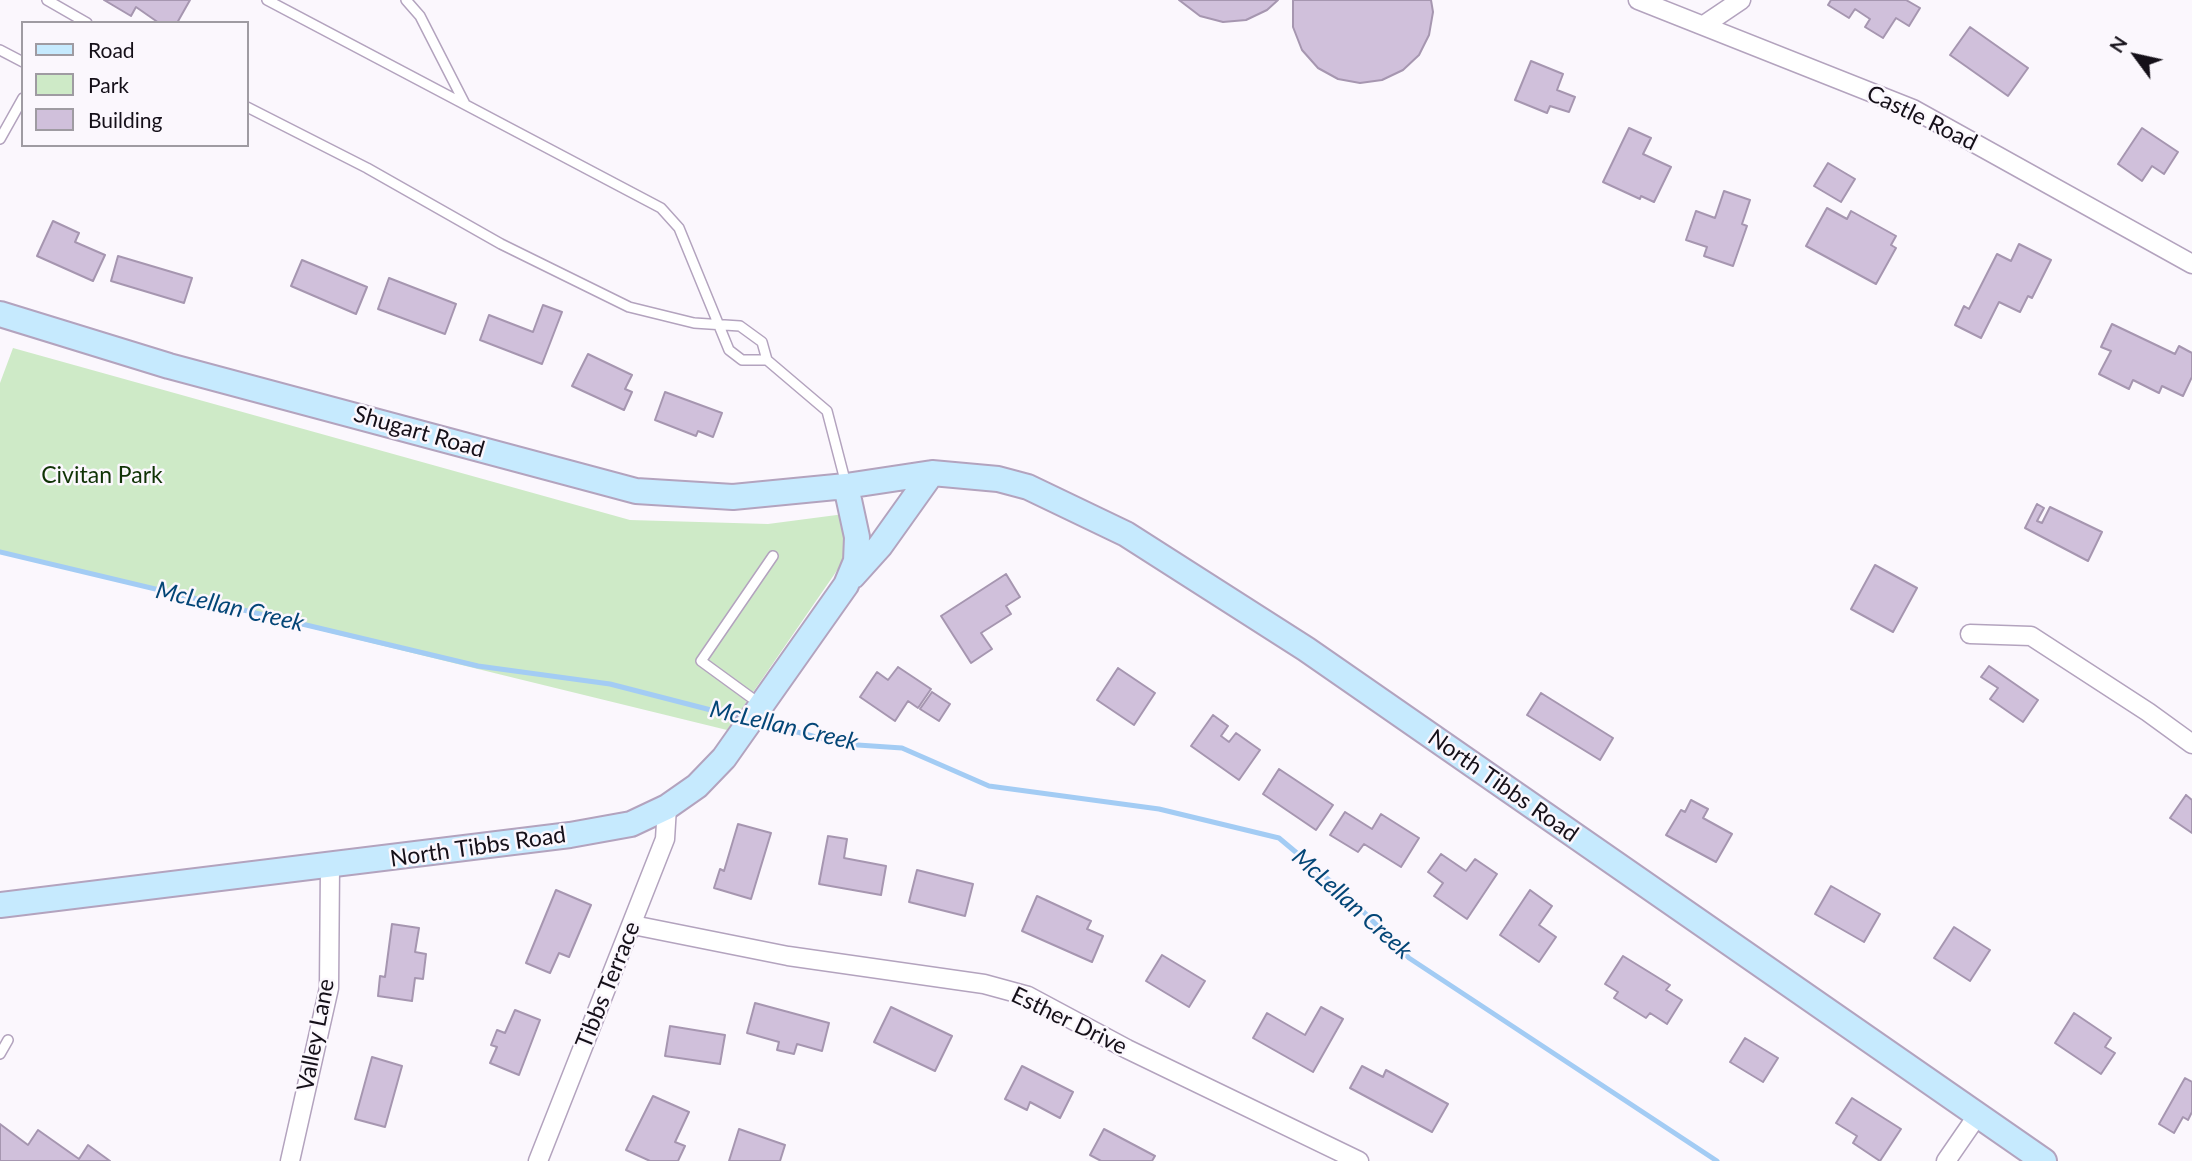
<!DOCTYPE html>
<style>
body{margin:0}
#map{position:relative;width:2192px;height:1161px;overflow:hidden;background:#fbf7fd;font-family:Lato,sans-serif}
canvas{display:block}
.legend{position:absolute;left:21px;top:21px;width:228px;height:126px;box-sizing:border-box;background:#fbf7fd;border:2px solid #9f9ba2;margin:0;padding:9px 12px;list-style:none;font-size:21px;color:#151019}
.legend li{display:flex;align-items:center;gap:14px;height:35px}
.legend b{width:35px;border:2px solid #9f9ba2}
.north{position:absolute;left:2101px;top:21px;width:70px;height:70px;-webkit-text-stroke:5px #fbf7fd;paint-order:stroke;rotate:303deg;font-size:19px;font-weight:700;line-height:28px;text-align:center;color:#151019}
.north::after{content:'';display:block;margin:auto;width:24px;height:32px;background:#151019;clip-path:polygon(50% 0,100% 100%,50% 72%,0 100%)}
</style>
<div id="map">
<canvas width="2192" height="1161"></canvas>
<ul class="legend">
<li><b style="height:9px;background:#c6eafe"></b>Road</li>
<li><b style="height:19px;background:#ceeac7"></b>Park</li>
<li><b style="height:19px;background:#d0c0db"></b>Building</li>
</ul>
<div class="north">N</div>
</div>
<script>
const ctx = document.querySelector('canvas').getContext('2d');
ctx.lineJoin = 'round';
function fillPath(path, color) { ctx.fillStyle = color; ctx.fill(path, 'evenodd'); }
const poly = rows => new Path2D(rows.map(r => 'M' + r).join(''));
function trace(path, color, width, dash) { ctx.strokeStyle = color; ctx.lineWidth = width; ctx.lineCap = dash ? 'butt' : 'round'; ctx.setLineDash(dash || []); ctx.stroke(path); }
function write(font, color, halo, rows, align = 'center') {
  ctx.font = font + ' Lato,sans-serif'; ctx.lineWidth = 5; ctx.setLineDash([]); ctx.textBaseline = 'middle'; ctx.strokeStyle = halo; ctx.fillStyle = color; for (const [text, x, y, turn = 0] of rows) {
    ctx.save(); ctx.translate(x, y); ctx.rotate((+turn || 0) * Math.PI / 180); ctx.textAlign = isNaN(turn) ? turn : align; if (halo) ctx.strokeText(text, 0, 0); ctx.fillText(text, 0, 0); ctx.restore();
  }
}
const green = poly([
 [13,348,630,520,768,524,852,513,867,527,727,730,0,552,0,383]
]);
const stream = poly([
 [0,552,478,666,610,684,742,718],
 [759,722,843,744,902,748,989,786,1159,809,1279,838,1348,896,1409,958,1717,1161]
]);
const building = poly([
 [104,0,190,0,177,23,159,23,136,7,131,16,104,0],
 [1179,0,1278,0,1267,10,1246,20,1223,22,1200,16,1179,0],
 [1293,0,1431,0,1433,12,1429,35,1419,55,1403,70,1382,80,1360,83,1338,79,1318,68,1302,50,1293,27,1293,0],
 [1831,0,1906,0,1920,8,1909,26,1896,18,1883,38,1865,27,1870,19,1855,9,1849,18,1828,5,1831,0],
 [1970,27,2028,68,2008,96,1950,55,1970,27],
 [1531,61,1563,74,1557,90,1575,97,1569,112,1550,106,1547,113,1515,100,1531,61],
 [1629,128,1651,138,1643,154,1671,167,1654,202,1641,196,1640,199,1603,182,1629,128],
 [2142,128,2178,152,2164,174,2152,166,2142,181,2118,164,2142,128],
 [1828,163,1855,179,1841,202,1814,186,1828,163],
 [1724,191,1750,200,1742,224,1747,226,1733,266,1704,256,1707,247,1686,240,1696,211,1715,218,1724,191],
 [1827,208,1847,219,1851,211,1896,236,1891,245,1896,248,1876,284,1806,246,1827,208],
 [53,221,79,233,75,242,105,255,93,281,37,256,53,221],
 [2019,244,2051,260,2032,298,2028,296,2020,312,1999,302,1981,338,1955,325,1964,306,1969,309,1997,254,2011,261,2019,244],
 [118,256,192,278,184,303,111,281,118,256],
 [302,260,367,287,356,314,291,286,302,260],
 [389,278,456,304,445,334,378,309,389,278],
 [543,305,562,312,542,364,480,340,489,315,533,332,543,305],
 [2112,324,2175,354,2179,346,2192,353,2192,377,2183,396,2162,386,2159,393,2133,380,2129,389,2099,374,2111,351,2101,347,2112,324],
 [588,354,632,375,625,389,632,392,624,410,572,386,588,354],
 [665,392,722,413,713,437,698,431,696,436,655,420,665,392],
 [2037,504,2044,508,2037,521,2042,523,2050,507,2102,532,2088,561,2025,528,2037,504],
 [1875,565,1917,588,1893,632,1851,609,1875,565],
 [1006,574,1020,597,1006,606,1011,614,981,633,992,649,971,663,941,616,1006,574],
 [1989,666,2038,700,2023,722,1990,699,1998,688,1981,677,1989,666],
 [898,667,931,689,918,708,908,701,895,721,860,697,877,672,888,680,898,667],
 [1118,668,1155,693,1134,725,1097,700,1118,668],
 [932,692,950,704,939,721,920,709,932,692],
 [1541,693,1613,738,1600,760,1527,715,1541,693],
 [1213,715,1228,726,1221,736,1229,742,1236,733,1260,750,1239,780,1191,746,1213,715],
 [1279,769,1333,805,1316,830,1263,794,1279,769],
 [2186,795,2192,800,2192,833,2170,818,2186,795],
 [1691,800,1708,809,1703,818,1732,834,1716,862,1666,835,1681,810,1685,812,1691,800],
 [1345,812,1372,829,1381,814,1419,838,1401,867,1364,844,1358,852,1330,835,1345,812],
 [738,824,771,833,751,899,714,888,720,869,724,871,738,824],
 [828,836,847,839,844,858,886,866,881,895,819,884,828,836],
 [1441,854,1466,871,1475,859,1497,874,1467,919,1434,896,1443,883,1428,872,1441,854],
 [917,870,973,884,965,916,909,902,917,870],
 [1831,886,1880,914,1864,942,1815,914,1831,886],
 [556,890,591,905,569,957,559,953,550,973,526,963,556,890],
 [1530,890,1552,906,1539,925,1556,937,1539,962,1500,935,1530,890],
 [1037,896,1091,921,1087,929,1103,936,1092,962,1022,931,1037,896],
 [392,924,419,928,415,952,426,954,423,979,415,978,412,1001,378,996,380,976,385,977,392,924],
 [1954,927,1990,950,1970,981,1934,958,1954,927],
 [1162,955,1205,981,1189,1007,1146,981,1162,955],
 [1623,956,1670,985,1666,990,1682,1000,1667,1024,1650,1013,1646,1018,1614,998,1618,992,1605,984,1623,956],
 [755,1003,829,1023,822,1051,797,1044,794,1054,777,1050,779,1042,747,1033,755,1003],
 [891,1007,952,1036,935,1071,874,1042,891,1007],
 [1321,1007,1343,1019,1313,1072,1253,1038,1267,1013,1305,1035,1321,1007],
 [515,1010,540,1020,519,1075,490,1063,497,1047,491,1045,497,1030,505,1033,515,1010],
 [2074,1013,2111,1038,2105,1047,2115,1053,2101,1074,2055,1043,2074,1013],
 [670,1026,725,1035,720,1064,665,1056,670,1026],
 [1745,1038,1778,1058,1763,1082,1730,1062,1745,1038],
 [372,1057,402,1066,385,1127,355,1119,372,1057],
 [1022,1066,1073,1092,1060,1118,1030,1102,1027,1110,1005,1099,1022,1066],
 [1362,1066,1383,1077,1386,1070,1448,1104,1432,1132,1350,1088,1362,1066],
 [2185,1078,2192,1082,2192,1112,2188,1120,2183,1117,2174,1133,2159,1124,2185,1078],
 [653,1096,689,1112,675,1142,685,1146,678,1161,650,1161,626,1150,653,1096],
 [1852,1098,1901,1129,1880,1161,1853,1143,1857,1136,1836,1123,1852,1098],
 [0,1124,28,1145,38,1130,79,1159,88,1145,110,1161,0,1161,0,1124],
 [739,1129,785,1145,780,1161,729,1161,739,1129],
 [1104,1129,1155,1156,1152,1161,1101,1161,1090,1155,1104,1129]
]);
const lane = poly([
 [47,0,87,23],
 [267,0,661,208,679,228,729,350,742,360,767,360],
 [406,0,420,16,465,104],
 [0,50,23,62],
 [247,107,367,168,501,244,629,307,694,323,740,326,762,342,767,360,827,411,846,484],
 [0,139,23,98],
 [760,704,701,661,773,556],
 [0,1054,8,1040]
]);
const street = poly([
 [1638,0,1913,109,2192,264],
 [1704,25,1741,0],
 [1970,634,2031,636,2148,712,2192,744],
 [633,925,788,956,984,984,1028,996,1127,1049,1359,1161],
 [290,1161,329,988,330,866],
 [538,1161,665,839,667,807],
 [1946,1161,1977,1116]
]);
const secondary = poly([
 [0,314,169,366,636,491,733,497,846,486,932,473,998,479,1028,487,1126,534,1306,649,2044,1161],
 [853,576,880,546,932,473],
 [0,905,570,835,631,824,667,807,697,786,724,758,846,585,856,561,857,537,846,486]
]);
const streetNames = [
 ["Castle Road",1922,118,26],
 ["Shugart Road",419,432,16],
 ["North Tibbs Road",1503,786,35],
 ["North Tibbs Road",478,847,-8],
 ["Tibbs Terrace",608,985,-68],
 ["Esther Drive",1069,1021,26],
 ["Valley Lane",316,1035,-79]
];
const parkNames = [
 ["Civitan Park",102,476]
];
const waterNames = [
 ["McLellan Creek",230,607,13],
 ["McLellan Creek",784,726,13],
 ["McLellan Creek",1352,904,42]
];
fillPath(green, '#ceeac7');
trace(stream, '#a3ccf4', 5);
fillPath(building, '#d0c0db');
trace(building, '#a696b0', 2);
trace(lane, '#b3a3be', 12);
trace(street, '#b3a3be', 21);
trace(secondary, '#b3a3be', 28);
trace(lane, '#fff', 9);
trace(street, '#fff', 18);
trace(secondary, '#c6eafe', 24);
write('23px', '#151019', '#fbf7fd', streetNames);
write('23px', '#103306', '#fbf7fd', parkNames);
write('italic 24px', '#044677', '#fbf7fd', waterNames);
</script>
